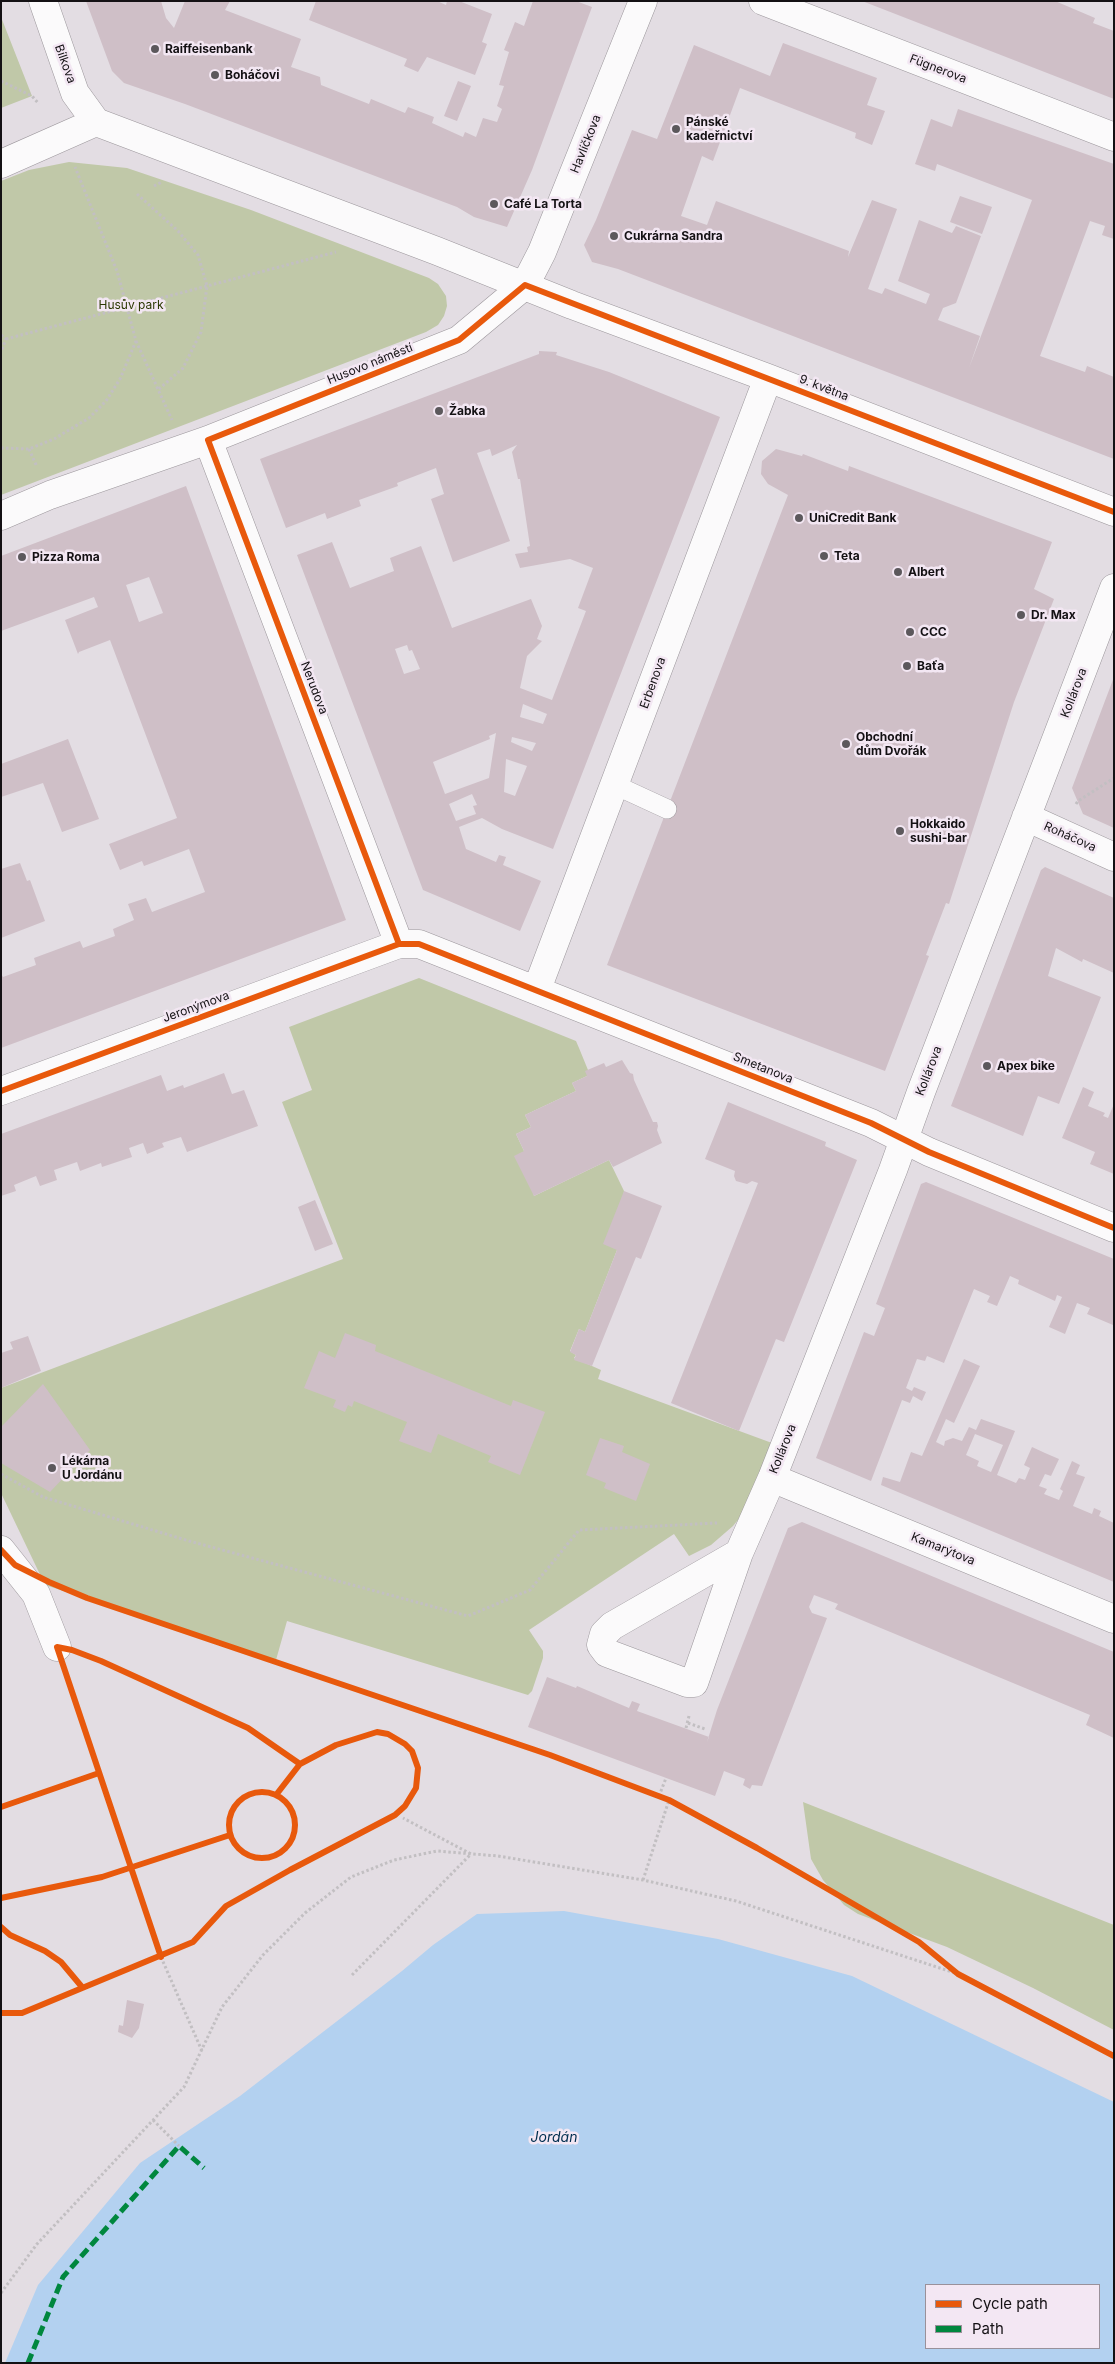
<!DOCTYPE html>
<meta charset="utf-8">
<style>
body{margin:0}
#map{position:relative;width:1115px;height:2364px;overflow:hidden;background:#e3dde3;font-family:Inter,sans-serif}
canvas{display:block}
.frame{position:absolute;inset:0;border:2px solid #141114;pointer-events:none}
.legend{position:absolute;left:925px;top:2284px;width:175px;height:65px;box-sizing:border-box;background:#f3e7f3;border:1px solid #9a919a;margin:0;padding:6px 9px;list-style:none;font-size:15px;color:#141114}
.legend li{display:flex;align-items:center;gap:10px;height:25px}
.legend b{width:25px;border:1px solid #9a919a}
</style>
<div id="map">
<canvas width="1115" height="2364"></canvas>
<div class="frame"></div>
<ul class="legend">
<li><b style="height:6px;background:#e8590c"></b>Cycle path</li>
<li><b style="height:6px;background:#00873e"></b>Path</li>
</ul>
</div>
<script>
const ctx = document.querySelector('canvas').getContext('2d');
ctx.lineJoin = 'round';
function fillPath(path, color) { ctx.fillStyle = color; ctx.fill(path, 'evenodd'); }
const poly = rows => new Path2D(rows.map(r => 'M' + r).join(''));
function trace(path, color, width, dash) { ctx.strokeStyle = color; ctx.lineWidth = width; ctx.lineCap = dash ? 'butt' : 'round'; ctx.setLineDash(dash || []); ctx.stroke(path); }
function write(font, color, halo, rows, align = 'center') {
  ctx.font = font + ' Inter,sans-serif'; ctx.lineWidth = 5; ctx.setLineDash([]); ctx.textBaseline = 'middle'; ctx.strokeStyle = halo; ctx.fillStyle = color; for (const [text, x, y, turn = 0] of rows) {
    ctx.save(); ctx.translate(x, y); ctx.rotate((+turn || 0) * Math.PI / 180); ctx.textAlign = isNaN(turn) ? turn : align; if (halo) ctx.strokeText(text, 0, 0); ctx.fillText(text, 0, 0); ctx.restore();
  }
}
const green = poly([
 [1,17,32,96,1,108],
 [69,162,127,168,251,210,429,278,438,284,446,296,447,306,444,316,438,325,426,332,1,495,1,181,29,170],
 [419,978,576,1041,579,1048,588,1070,587,1076,572,1083,576,1091,525,1115,531,1127,516,1134,524,1151,534,1196,609,1160,624,1191,617,1250,585,1332,579,1329,570,1351,576,1355,574,1358,601,1370,598,1379,772,1443,746,1510,733,1526,711,1545,689,1556,674,1534,529,1630,543,1651,543,1658,532,1691,528,1695,287,1621,276,1660,45,1585,1,1493,1,1388,343,1259,282,1102,312,1090,289,1027],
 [803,1802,1114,1925,1114,2030,1033,1988,947,1947,858,1914,844,1905,823,1880,811,1859]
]);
const water = poly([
 [564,1911,718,1939,852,1976,1114,2102,1114,2363,5,2363,38,2285,140,2163,240,2096,402,1971,433,1945,477,1914],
 [926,2285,1099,2285,1099,2348,926,2348]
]);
const building = poly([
 [86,1,161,1,166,18,174,28,185,1,230,1,225,10,301,39,291,67,320,77,321,85,369,104,371,99,405,113,408,107,434,117,432,123,463,137,465,132,476,137,483,118,497,122,502,109,497,106,504,86,499,85,509,52,504,50,515,22,524,26,533,1,576,1,592,7,532,170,507,227,474,217,457,207,185,104,124,83,112,71],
 [316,1,437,1,446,5,447,1,459,1,492,14,482,42,487,44,475,75,427,57,418,72,404,66,407,59,309,20],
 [862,1,1055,1,1095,18,1093,23,1114,31,1114,99],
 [783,43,877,78,867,105,885,111,872,145,855,138,856,133,740,88,713,161,702,156,681,216,707,225,716,201,849,251,848,257,872,200,897,209,868,289,882,294,885,288,926,304,930,294,898,281,919,220,952,233,956,226,981,236,956,303,943,308,938,320,980,336,969,368,1032,200,937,164,935,171,915,164,931,119,952,127,958,109,1114,164,1114,239,1102,235,1105,226,1090,221,1040,356,1085,372,1087,366,1114,377,1114,459,618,269,592,262,584,245,596,220,632,130,657,139,694,45,770,76],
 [458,81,471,86,457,121,444,116],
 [960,196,992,207,982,234,950,222],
 [539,351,557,352,556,355,609,372,720,417,553,849,502,829,482,818,459,827,466,849,496,862,499,855,506,857,503,865,541,881,520,931,423,890,297,555,332,542,350,588,394,571,390,558,421,546,452,628,531,599,542,626,537,639,542,641,527,656,520,688,552,700,586,611,578,608,593,568,570,559,520,568,515,554,528,552,527,547,530,546,520,479,518,479,512,452,517,445,492,456,490,449,477,453,510,541,453,562,431,499,444,494,436,468,397,483,398,486,359,500,361,506,327,519,325,513,286,528,260,459,539,354],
 [407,645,409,651,412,650,420,669,404,674,395,649],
 [523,704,547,714,543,724,520,717],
 [496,733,489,778,445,794,433,762,490,739,489,736],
 [512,737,536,743,532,751,511,742],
 [506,759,527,766,515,796,504,792],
 [472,794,477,805,473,806,476,814,456,821,449,804],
 [776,449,802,456,803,454,848,471,849,466,1052,542,1034,589,1054,599,1014,702,949,904,946,903,926,955,929,956,885,1071,607,965,788,495,768,484,761,474,762,461],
 [186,486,346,920,1,1048,1,974,3,977,36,965,34,958,80,941,83,948,115,936,113,929,134,920,128,904,146,898,152,912,205,892,189,849,144,866,142,861,120,870,109,844,177,818,110,640,79,652,78,654,65,620,98,607,94,597,1,631,1,556],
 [149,577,163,613,139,622,126,585],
 [1114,677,1114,828,1083,814,1072,788],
 [68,739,99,819,62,832,43,783,1,797,1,764],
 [20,863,27,881,30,880,45,921,1,938,1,869],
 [1045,867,1114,898,1114,973,1083,959,1082,962,1056,948,1048,976,1101,997,1059,1104,1038,1096,1023,1136,951,1106,1041,870],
 [622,1060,630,1073,633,1074,634,1080,653,1122,657,1122,658,1126,657,1130,662,1143,613,1167,609,1160,534,1196,514,1156,524,1151,516,1134,531,1127,525,1115,576,1091,572,1083,587,1076,585,1071,604,1063,606,1067],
 [224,1073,232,1094,244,1090,258,1126,187,1152,181,1137,162,1143,164,1147,147,1154,143,1143,129,1148,132,1157,102,1167,101,1163,80,1171,77,1162,54,1170,57,1180,40,1186,36,1176,14,1185,16,1191,1,1196,1,1134,161,1075,167,1091,183,1085,184,1088],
 [1083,1087,1094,1092,1088,1106,1105,1113,1103,1116,1108,1118,1114,1104,1114,1174,1090,1164,1095,1152,1062,1138],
 [728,1102,826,1142,825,1146,857,1160,784,1342,776,1339,739,1431,671,1403,758,1183,752,1181,747,1184,736,1181,734,1176,735,1171,705,1159],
 [926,1182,1114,1259,1114,1322,1113,1325,1087,1314,1090,1308,1077,1303,1065,1334,1049,1327,1062,1297,1057,1295,1055,1301,1018,1284,1019,1280,1010,1276,997,1306,987,1302,990,1296,974,1289,944,1363,927,1356,925,1361,917,1359,906,1388,912,1391,914,1387,926,1392,922,1401,913,1396,910,1403,902,1400,871,1481,816,1458,864,1332,874,1336,885,1308,876,1304,921,1184],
 [624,1191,662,1206,641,1259,636,1257,592,1366,574,1360,576,1355,570,1352,579,1329,585,1332,617,1250,603,1244],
 [315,1200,333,1244,315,1251,298,1207],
 [345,1333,376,1345,375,1351,511,1406,513,1400,545,1412,520,1475,488,1462,491,1456,438,1434,431,1453,399,1441,407,1422,354,1401,352,1407,348,1405,345,1412,333,1407,336,1400,304,1388,319,1351,335,1358],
 [28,1336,41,1371,1,1388,1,1353,13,1349,10,1342],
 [964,1359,980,1366,954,1423,946,1419,936,1442,944,1446,945,1441,953,1438,962,1441,969,1427,976,1430,981,1419,1015,1431,997,1475,1016,1483,1019,1478,1025,1480,1030,1468,1024,1465,1032,1447,1045,1453,1059,1459,1051,1476,1045,1474,1039,1486,1047,1489,1044,1494,1059,1500,1063,1491,1060,1489,1072,1461,1080,1465,1076,1474,1085,1477,1073,1506,1092,1514,1094,1508,1101,1511,1099,1516,1114,1523,1114,1582,881,1485,883,1477,900,1482,911,1452,922,1456],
 [975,1434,1003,1445,991,1472,977,1466,979,1461,966,1455],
 [43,1384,90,1450,50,1492,1,1463,1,1427],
 [600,1438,624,1446,622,1452,650,1464,636,1501,604,1488,606,1483,586,1475],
 [802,1522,1114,1652,1114,1738,1086,1725,1090,1715,835,1609,838,1604,814,1595,809,1607,812,1613,827,1618,762,1786,752,1785,750,1789,743,1785,745,1779,724,1771,715,1796,528,1727,547,1677,576,1688,577,1686,629,1708,632,1701,640,1704,637,1711,709,1737,707,1742,717,1710,788,1528],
 [127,2000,144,2004,139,2028,132,2038,118,2032,119,2025,123,2026]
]);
const path = poly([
 [1,81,32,96,39,104],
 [154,186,162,182],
 [137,194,178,231,198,255,207,286,201,332,183,368,159,389],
 [1,335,6,339,1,352],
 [6,339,336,252],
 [136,341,172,420],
 [1,448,29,449,54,439,89,418,106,401,120,379,136,341,117,271,75,167],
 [29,449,37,467],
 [1076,804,1078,801,1114,778],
 [1,1474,43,1497,189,1541,468,1616,530,1590,579,1530,717,1523],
 [688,1723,705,1729],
 [686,1728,689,1716],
 [659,1796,666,1778],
 [643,1880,669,1800],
 [161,1957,202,2051],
 [352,1975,471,1854,403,1818],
 [153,2120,179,2146],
 [1,2293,37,2244,184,2087,222,2007,263,1955,305,1913,351,1877,394,1860,437,1851,498,1856,643,1880,736,1901,958,1974]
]);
const lane = poly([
 [615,785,667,809]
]);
const street = poly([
 [43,1,75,93,96,122],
 [763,1,1114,137],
 [1,164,96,122,437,251,572,305,768,378,1114,512],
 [208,440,399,944],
 [1,516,50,495,208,440,459,340,525,285,542,252,643,1],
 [1026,817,1114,857],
 [537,989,768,378],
 [1,1091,399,944,419,944,871,1123,929,1152,1114,1228],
 [772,1478,1114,1619],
 [1,1550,36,1594,57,1647],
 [739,1553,772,1478,893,1170,921,1092,1114,588],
 [739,1553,694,1683,687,1683,607,1653,601,1645,604,1634,612,1626,739,1553]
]);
const quiet = poly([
 [28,2363,63,2277,179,2146,204,2168]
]);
const cycleway = poly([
 [399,944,208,440,459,340,525,285,1114,512],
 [1,1091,399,944,419,944,871,1123,929,1152,1114,1228],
 [1,1550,15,1565,49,1582,87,1598,550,1755,669,1800,757,1848,919,1942,958,1974,1114,2056],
 '229 1825a33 33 0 1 1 66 0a33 33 0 1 1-66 0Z',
 [1,1807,99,1773],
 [1,1898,102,1877,230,1835],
 [1,1927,10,1935,45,1951,61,1962,82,1987],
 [161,1957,57,1647,72,1650,101,1661,248,1728,300,1764],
 [1,2013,22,2013,193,1942,226,1906,290,1870,395,1815,405,1806,416,1788,418,1768,412,1751,405,1744,388,1734,377,1732,336,1745,300,1764,276,1795]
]);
const markers = [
 [155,49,5,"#5c585c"],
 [215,75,5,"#5c585c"],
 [676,129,5,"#5c585c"],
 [494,204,5,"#5c585c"],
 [614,236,5,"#5c585c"],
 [439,411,5,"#5c585c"],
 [799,518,5,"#5c585c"],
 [824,556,5,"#5c585c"],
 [22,557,5,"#5c585c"],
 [898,572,5,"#5c585c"],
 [1021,615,5,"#5c585c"],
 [910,632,5,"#5c585c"],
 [907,666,5,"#5c585c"],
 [846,744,5,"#5c585c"],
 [900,831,5,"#5c585c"],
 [987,1066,5,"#5c585c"],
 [52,1468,5,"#5c585c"]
];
const poiNames = [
 ["Raiffeisenbank",165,49],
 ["Boháčovi",225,75],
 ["Pánské",686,122],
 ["kadeřnictví",686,136],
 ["Café La Torta",504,204],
 ["Cukrárna Sandra",624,236],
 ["Žabka",449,411],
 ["UniCredit Bank",809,518],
 ["Teta",834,556],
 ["Pizza Roma",32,557],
 ["Albert",908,572],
 ["Dr. Max",1031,615],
 ["CCC",920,632],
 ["Baťa",917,666],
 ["Obchodní",856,737],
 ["dům Dvořák",856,751],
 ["Hokkaido",910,824],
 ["sushi-bar",910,838],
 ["Apex bike",997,1066],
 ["Lékárna",62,1461],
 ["U Jordánu",62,1475]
];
const streetNames = [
 ["Bílkova",65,64,70],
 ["Fügnerova",938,69,21],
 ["Havlíčkova",586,144,-68],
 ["Husovo náměstí",370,364,-22],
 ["9. května",824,388,21],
 ["Erbenova",653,683,-70],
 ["Nerudova",314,688,69],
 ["Kollárova",1074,693,-69],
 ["Roháčova",1070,837,24],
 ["Jeronýmova",196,1007,-20],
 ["Smetanova",763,1068,22],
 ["Kollárova",929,1071,-69],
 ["Kollárova",783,1449,-68],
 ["Kamarýtova",943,1549,22]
];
const parkNames = [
 ["Husův park",131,305]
];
const waterNames = [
 ["Jordán",554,2138]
];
fillPath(green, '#c0c8a8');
fillPath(water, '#b3d1f0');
fillPath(building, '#cfbfc7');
trace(lane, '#9c979c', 20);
trace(street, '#9c979c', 29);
trace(path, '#c2bfc2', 3, [2.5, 2.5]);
trace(lane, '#fbfafb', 19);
trace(street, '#fbfafb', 28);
trace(quiet, '#00873e', 5, [10, 5]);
trace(cycleway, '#e8590c', 6);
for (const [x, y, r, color] of markers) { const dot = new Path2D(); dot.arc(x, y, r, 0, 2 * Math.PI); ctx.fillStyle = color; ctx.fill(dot); trace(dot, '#f3e7f3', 2); }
write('bold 12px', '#141114', '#f3e7f3', poiNames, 'left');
write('12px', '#141114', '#f3e7f3', streetNames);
write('12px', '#2c3903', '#f3e7f3', parkNames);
write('italic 14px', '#002e4f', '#f3e7f3', waterNames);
</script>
